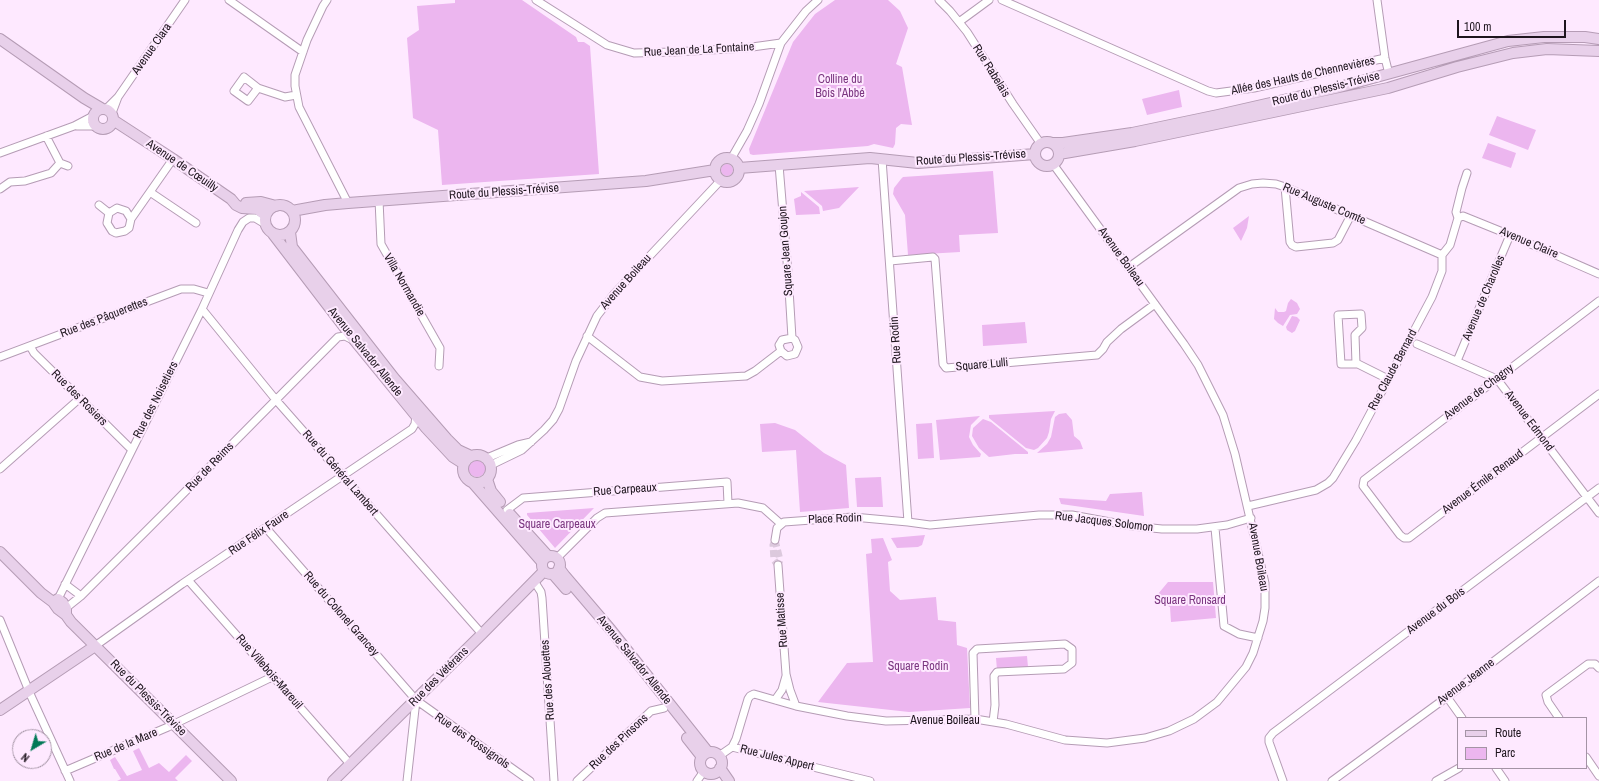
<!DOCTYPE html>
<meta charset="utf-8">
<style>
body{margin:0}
#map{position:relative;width:1599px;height:781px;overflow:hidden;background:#fee9ff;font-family:"Archivo Narrow",sans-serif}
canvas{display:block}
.legend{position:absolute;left:1457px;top:717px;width:130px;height:52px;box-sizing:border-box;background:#fee9ff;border:1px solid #a494a5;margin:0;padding:5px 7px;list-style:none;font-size:12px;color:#1e151e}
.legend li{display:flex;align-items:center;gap:8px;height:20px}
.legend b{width:20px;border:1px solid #a494a5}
.north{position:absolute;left:12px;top:729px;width:40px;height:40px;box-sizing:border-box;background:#fee9ff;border:1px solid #a494a5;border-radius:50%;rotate:218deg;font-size:11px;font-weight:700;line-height:16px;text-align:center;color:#1e151e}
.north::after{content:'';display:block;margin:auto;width:14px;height:18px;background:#017956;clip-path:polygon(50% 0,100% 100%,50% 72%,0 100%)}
.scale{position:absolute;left:1457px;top:20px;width:109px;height:18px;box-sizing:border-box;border:2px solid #1e151e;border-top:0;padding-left:5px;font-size:12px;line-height:14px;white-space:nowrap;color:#1e151e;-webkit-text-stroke:3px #fee9ff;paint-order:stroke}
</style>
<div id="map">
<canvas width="1599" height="781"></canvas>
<ul class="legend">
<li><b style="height:5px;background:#e8d0ea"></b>Route</li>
<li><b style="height:11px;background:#ecb6ef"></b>Parc</li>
</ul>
<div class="north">N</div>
<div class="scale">100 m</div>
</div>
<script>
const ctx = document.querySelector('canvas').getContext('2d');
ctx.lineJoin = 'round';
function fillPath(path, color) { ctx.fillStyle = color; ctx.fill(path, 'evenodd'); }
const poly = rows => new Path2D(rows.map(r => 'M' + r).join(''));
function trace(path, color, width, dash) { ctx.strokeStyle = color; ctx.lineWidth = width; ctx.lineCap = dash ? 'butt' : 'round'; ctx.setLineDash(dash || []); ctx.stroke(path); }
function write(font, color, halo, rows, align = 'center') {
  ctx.font = font + ' "Archivo Narrow",sans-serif'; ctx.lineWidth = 4; ctx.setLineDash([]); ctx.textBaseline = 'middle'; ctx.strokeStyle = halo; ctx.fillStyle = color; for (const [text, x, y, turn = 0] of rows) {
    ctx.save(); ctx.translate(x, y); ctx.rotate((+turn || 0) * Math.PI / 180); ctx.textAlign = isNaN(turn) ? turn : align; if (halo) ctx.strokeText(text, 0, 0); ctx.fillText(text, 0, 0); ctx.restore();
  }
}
const green = poly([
 [455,0,522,0,576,37,578,42,584,42,590,46,599,174,442,185,438,130,413,118,407,38,419,30,417,6,455,3],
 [835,0,888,0,900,11,908,28,896,64,902,67,912,125,901,124,896,128,895,144,893,148,874,144,868,146,753,155,750,154,749,149,793,42,815,14],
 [1179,90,1182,107,1147,115,1142,99],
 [1497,116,1536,130,1528,150,1489,135],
 [1488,143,1516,153,1511,168,1482,158],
 '721 170a6 6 0 1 1 12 0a6 6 0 1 1-12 0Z',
 [993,171,998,233,959,235,960,252,908,255,905,215,893,194,894,188,901,179,903,177],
 [859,187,839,208,823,211,822,206,804,191],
 [801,192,819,207,820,214,796,215,794,199,801,196],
 [1249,216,1247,228,1241,241,1233,228],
 [1291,299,1297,303,1300,309,1297,314,1290,315,1283,326,1278,323,1274,319,1275,308,1278,312,1284,312,1286,311,1288,303],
 [1292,316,1297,317,1300,320,1295,331,1292,333,1287,330,1286,327],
 [1025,322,1027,343,983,346,982,325],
 [1055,411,1051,419,1049,432,1047,438,1038,448,1034,450,1026,448,989,418,989,415],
 [1066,413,1072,420,1074,436,1080,441,1083,449,1037,453,1047,444,1051,437,1055,417,1059,414],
 [980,416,971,425,969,437,973,445,981,454,980,457,940,460,936,420],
 [983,419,991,422,1028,452,1028,454,1015,454,989,457,979,448,972,436,973,428],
 [775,423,795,430,824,453,846,465,849,508,800,512,796,450,762,452,760,424],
 [932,423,934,458,918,459,916,424],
 '468 468a9 9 0 1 1 18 0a9 9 0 1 1-18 0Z',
 [881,477,883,507,857,507,855,478],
 [1142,492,1144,516,1061,504,1059,498,1106,501,1110,494],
 [594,508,555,548,527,515,527,513],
 [925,535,922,545,918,547,897,548,891,538],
 [883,538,892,560,888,562,890,591,900,600,936,597,938,620,956,622,957,645,967,648,970,708,909,712,818,702,847,663,873,662,866,554,872,553,871,539],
 [1168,582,1213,582,1216,618,1171,622,1170,607,1160,602,1158,598,1158,594],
 [1027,656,1028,667,997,670,996,658],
 [139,748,149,768,159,763,169,772,186,755,192,761,175,778,178,781,117,781,121,779,115,769,114,769,110,760,115,757,127,776,142,770,133,751]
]);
const streetTunnel = poly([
 [775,540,773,545,774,560,778,565],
 [775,540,780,560,778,565]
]);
const street = poly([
 [229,0,303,52],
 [327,0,323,6,307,40,295,75,295,86,299,107,348,203],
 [536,0,607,45,634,53,674,52,745,48,781,43],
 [939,0,950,11,967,32,1013,104,1041,144],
 [1002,0,1208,91,1216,93,1254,88,1385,58],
 [1377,0,1385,58,1389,74],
 [959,22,989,0],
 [244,77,258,88,248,101,234,91,244,77],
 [258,88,285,97,296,95],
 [118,97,185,0],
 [106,109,118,97,112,113],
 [77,126,95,126],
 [0,153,74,126,93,116],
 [731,159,747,131,759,104,781,43,806,11,818,0],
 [882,159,908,522],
 [60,163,68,166],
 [779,165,788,273,792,338,795,340,798,347,795,354,787,356,781,351,779,345,782,340,792,338],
 [1285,187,1290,242,1292,245,1296,247,1333,243,1338,240,1351,215],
 [0,189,10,182,25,181,51,173,60,163,46,136],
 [150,192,196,223],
 [379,200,381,244,440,348,439,366],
 [99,205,109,213],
 [1458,218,1463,216,1510,235,1599,274],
 [131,219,126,211,117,208,109,213,107,223,112,231,116,233,125,231,129,228,131,219,173,159],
 [1442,255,1450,245,1458,218,1456,212,1462,188,1467,173],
 [890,261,933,257,935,259,943,364,946,368,1097,355,1103,349,1107,342,1121,329,1155,304],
 [1129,267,1239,188,1252,184,1263,183,1276,184,1285,187,1442,255],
 [1599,301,1364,480,1363,486,1400,535,1404,538,1409,538,1599,394],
 [202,309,276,400,482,634],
 [587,336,640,377,662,381,746,376,755,371,781,351],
 [1417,344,1497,379,1599,513],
 [30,346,34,353,131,449],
 [0,357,181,289,194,289,208,293],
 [1457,361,1510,235],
 [1356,364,1355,335,1362,328,1361,314,1338,315,1341,364,1358,364,1388,379],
 [487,458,518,445,531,442],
 [491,465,522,450,544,430,553,420,559,409,576,361,597,316,614,294,721,180],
 [0,469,79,399],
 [1248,506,1316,490,1328,483,1333,478,1356,440,1432,297,1442,271,1442,255],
 [507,510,523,498,727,482,728,503],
 [266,528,416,700,530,781],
 [1215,528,1224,626,1239,634,1258,638],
 [775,540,777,528,784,522,853,517,908,522,930,525,1039,515,1072,515,1132,526,1162,529,1197,529,1227,525,1251,518],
 [557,558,597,518,605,513,738,503,763,508,781,524],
 [778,565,786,674,790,690,796,706],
 [188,580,350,764],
 [534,581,541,592,542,598,554,781],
 [65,584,81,596],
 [58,599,202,309,238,230,243,222,249,218,255,218,265,224],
 [66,608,81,596,169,508,338,337,345,336,353,340],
 [0,620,31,696,70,781],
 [95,646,182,584,412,429,415,424,416,415],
 [1447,697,1462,718],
 [775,700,782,690,786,676],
 [1559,718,1548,702,1546,695,1588,664,1595,664,1599,668],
 [975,719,973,653,977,649,1065,644,1072,649,1072,663,1064,669,997,672,994,676,995,705,993,722],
 [732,747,870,781],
 [719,756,732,747,736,739,748,699,750,696,754,694,796,706,847,716,886,721,975,719,1006,724,1065,740,1107,743,1145,738,1169,731,1194,719,1217,702,1246,667,1253,653,1263,621,1265,608,1265,583,1235,454,1223,415,1198,365,1184,344,1053,164],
 [1586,757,1599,776],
 [1496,768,1505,781],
 [65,771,168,727,272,677],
 [407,781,416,700],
 [577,781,651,711,664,708],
 [697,781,704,771],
 [1283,781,1269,742,1269,738,1273,733,1599,488],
 [1332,781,1447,697,1599,581],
 [1436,781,1459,768]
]);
const secondary = poly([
 [0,39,84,98,101,108],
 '93 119a10 10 0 1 1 20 0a10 10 0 1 1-20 0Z',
 [113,120,173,159,231,199,236,205,242,208,257,209,265,215],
 '1035 154a12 12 0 1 1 24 0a12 12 0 1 1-24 0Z',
 [1052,143,1063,143,1132,133,1218,115,1336,88,1508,41,1544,37,1585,37,1599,39],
 [1059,154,1135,141,1388,88,1457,67,1513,53,1547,49,1599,51],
 '715 170a12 12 0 1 1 24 0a12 12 0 1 1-24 0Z',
 [739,168,870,158,918,163,1035,154],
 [246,203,261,202,276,206],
 '265 220a15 15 0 1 1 30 0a15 15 0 1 1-30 0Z',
 [292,211,325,205,348,203,646,181,715,170],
 [290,232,292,247,394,378,447,439,458,450,471,456],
 [273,234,355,341,426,428,453,457,464,464],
 '463 469a14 14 0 1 1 28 0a14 14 0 1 1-28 0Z',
 [487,479,491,491,500,502],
 [473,483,542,562],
 [510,514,548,556],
 [0,552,41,593,53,602,58,609,66,615,66,608,63,603,58,599,53,602],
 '542 565a9 9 0 1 1 18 0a9 9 0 1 1-18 0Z',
 [559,568,565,576,611,630,708,752],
 [553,574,566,589],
 [66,615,71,622,231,781],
 [0,710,95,646],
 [687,738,702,757],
 '700 763a11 11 0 1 1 22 0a11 11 0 1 1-22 0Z',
 [720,768,729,781],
 [333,781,482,634,544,571]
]);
const streetNames = [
 ["Avenue Clara",152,49,-55],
 ["Rue Jean de La Fontaine",699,50,-3],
 ["Rue Rabelais",991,71,58],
 ["Allée des Hauts de Chennevières",1303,76,-12],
 ["Route du Plessis-Trévise",1326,89,-14],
 ["Route du Plessis-Trévise",971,158,-4],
 ["Avenue de Cœuilly",182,166,34],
 ["Route du Plessis-Trévise",504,192,-4],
 ["Rue Auguste Comte",1324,204,23],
 ["Avenue Claire",1529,243,23],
 ["Square Jean Goujon",786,251,-94],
 ["Avenue Boileau",1121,257,54],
 ["Avenue Boileau",626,282,-48],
 ["Villa Normandie",404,285,60],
 ["Avenue de Charolles",1484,298,-67],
 ["Rue des Pâquerettes",104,318,-21],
 ["Rue Rodin",896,340,-94],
 ["Avenue Salvador Allende",365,352,51],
 ["Square Lulli",982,365,-5],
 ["Rue Claude Bernard",1393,370,-62],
 ["Avenue de Chagny",1479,392,-37],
 ["Rue des Rosiers",79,398,45],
 ["Rue des Noisetiers",156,400,-63],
 ["Avenue Edmond",1529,421,53],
 ["Rue de Reims",210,467,-46],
 ["Rue du Général Lambert",340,473,49],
 ["Avenue Émile Renaud",1483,482,-37],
 ["Rue Carpeaux",625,490,-4],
 ["Place Rodin",835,519,-2],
 ["Rue Jacques Solomon",1104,522,7],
 ["Rue Félix Faure",259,533,-34],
 ["Avenue Boileau",1258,557,80],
 ["Avenue du Bois",1436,611,-37],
 ["Rue du Colonel Grancey",341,614,49],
 ["Rue Matisse",782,620,-94],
 ["Avenue Salvador Allende",634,660,51],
 ["Rue Villebois-Mareuil",269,672,49],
 ["Rue des Vétérans",439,677,-45],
 ["Rue des Alouettes",548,680,-94],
 ["Avenue Jeanne",1466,682,-37],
 ["Rue du Plessis-Trévise",148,698,45],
 ["Avenue Boileau",945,721],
 ["Rue des Rossignols",472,741,35],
 ["Rue des Pinsons",619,742,-43],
 ["Rue de la Mare",126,745,-23],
 ["Rue Jules Appert",777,758,14]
];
const parkNames = [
 ["Colline du",840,80],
 ["Bois l'Abbé",840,94],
 ["Square Carpeaux",557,525],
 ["Square Ronsard",1190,601],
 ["Square Rodin",918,667]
];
fillPath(green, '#ecb6ef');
trace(streetTunnel, '#dcc9dd', 7, [7, 3.5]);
trace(street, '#b59cb5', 9);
trace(secondary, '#b59cb5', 12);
trace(street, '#fff', 7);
trace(secondary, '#e8d0ea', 10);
write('12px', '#1e151e', '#fee9ff', streetNames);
write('12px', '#7b3680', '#fee9ff', parkNames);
</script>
